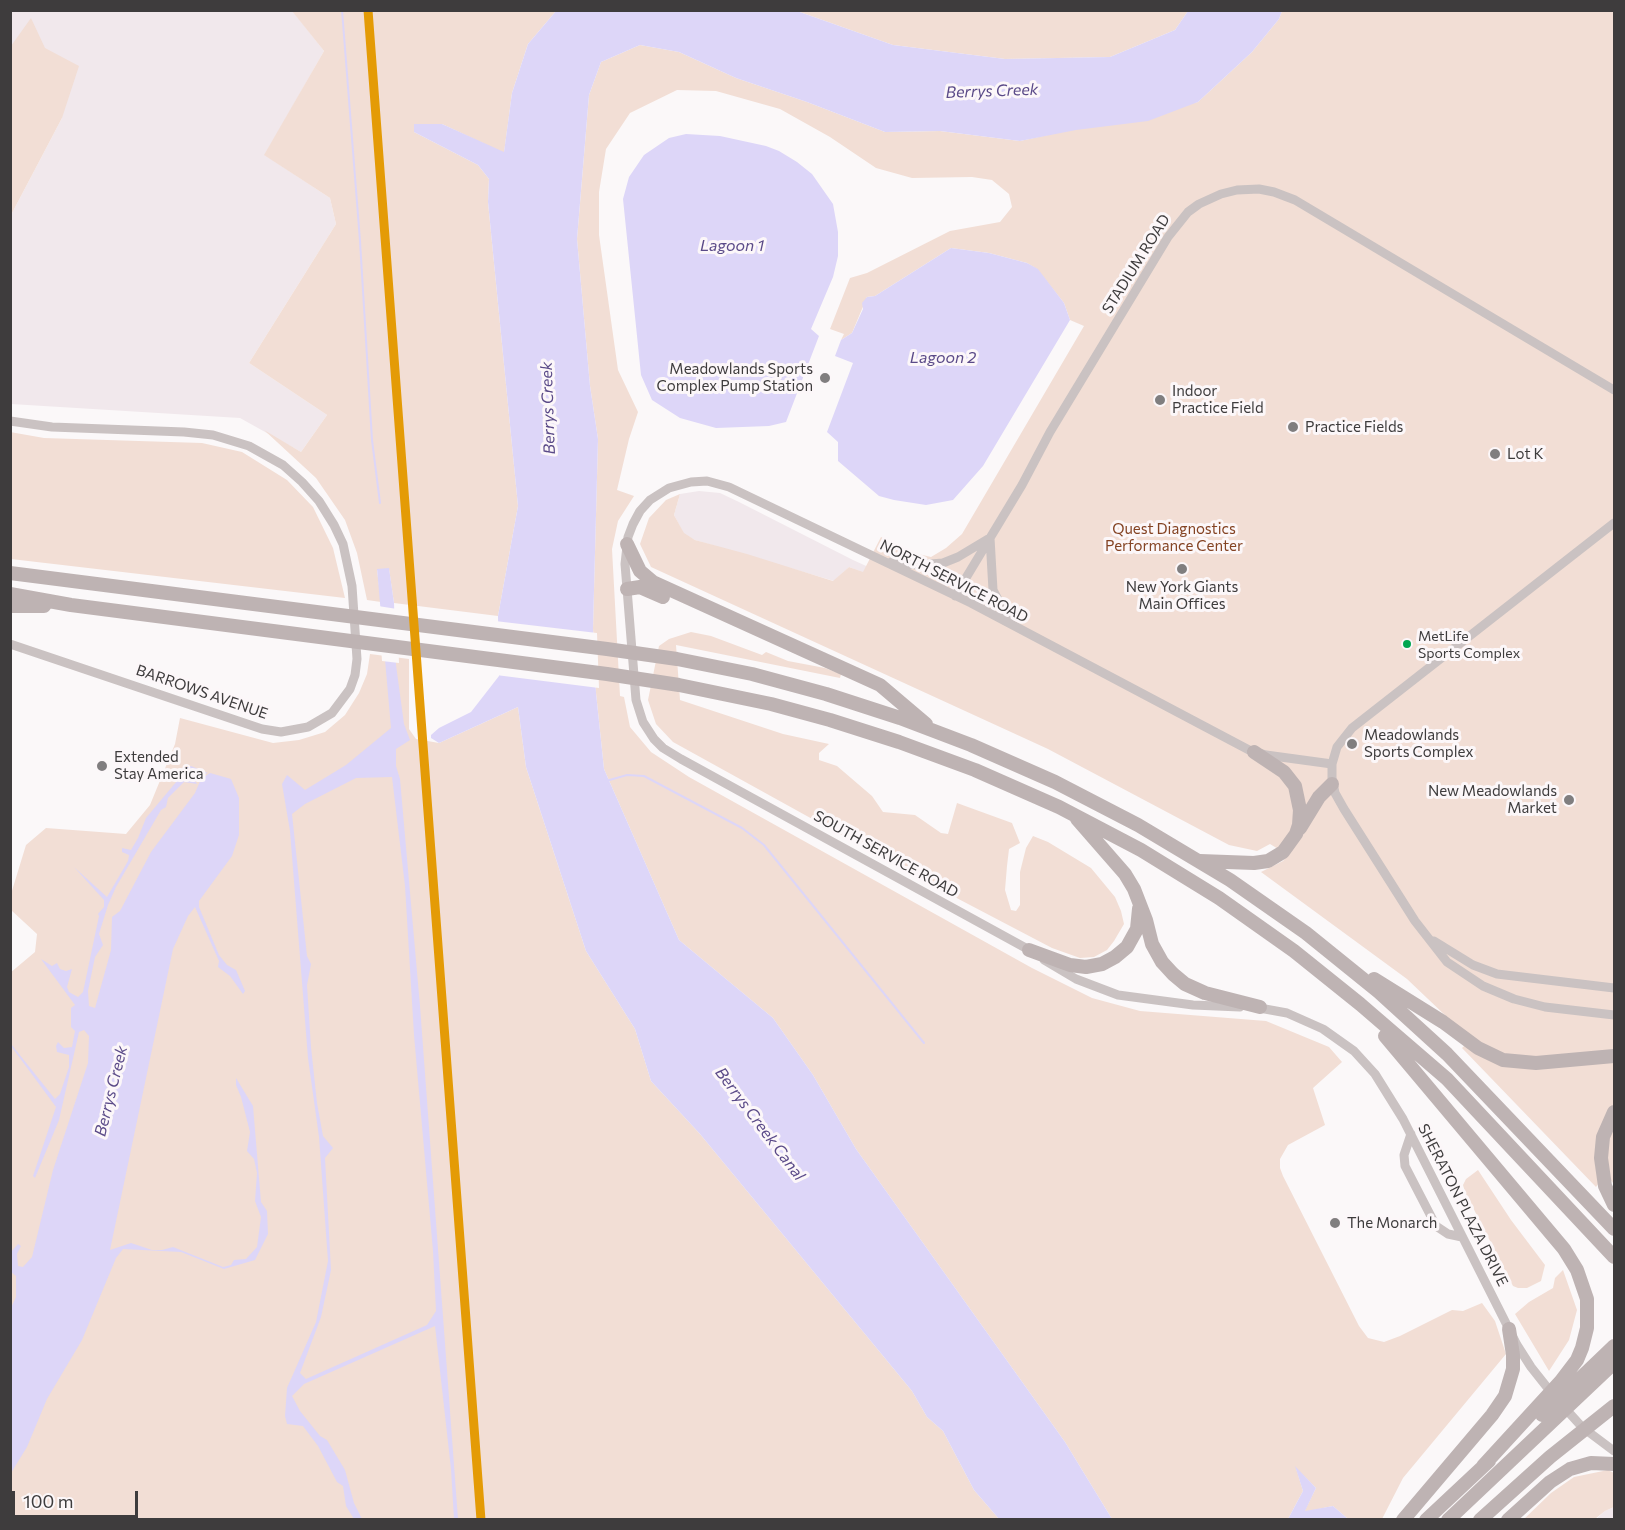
<!DOCTYPE html>
<style>
body{margin:0}
#map{position:relative;width:1625px;height:1530px;overflow:hidden;background:#fbf8f9;font-family:Commissioner,sans-serif}
canvas{display:block}
.frame{position:absolute;inset:0;border:12px solid #3e3c3d;pointer-events:none}
.scale{position:absolute;left:12px;top:1491px;width:126px;height:27px;box-sizing:border-box;border:3px solid #3e3c3d;border-top:0;padding-left:8px;font-size:18px;line-height:21px;white-space:nowrap;color:#3e3c3d;-webkit-text-stroke:4px #fcf7f9;paint-order:stroke}
</style>
<div id="map">
<canvas width="1625" height="1530"></canvas>
<div class="frame"></div>
<div class="scale">100 m</div>
</div>
<script>
const ctx = document.querySelector('canvas').getContext('2d');
ctx.lineJoin = 'round';
function fillPath(path, color) { ctx.fillStyle = color; ctx.fill(path, 'evenodd'); }
const poly = rows => new Path2D(rows.map(r => 'M' + r).join(''));
function trace(path, color, width, dash) { ctx.strokeStyle = color; ctx.lineWidth = width; ctx.lineCap = dash ? 'butt' : 'round'; ctx.setLineDash(dash || []); ctx.stroke(path); }
function write(font, color, halo, rows, align = 'center') {
  ctx.font = font + ' Commissioner,sans-serif'; ctx.lineWidth = 6; ctx.setLineDash([]); ctx.textBaseline = 'middle'; ctx.strokeStyle = halo; ctx.fillStyle = color; for (const [text, x, y, turn = 0] of rows) {
    ctx.save(); ctx.translate(x, y); ctx.rotate((+turn || 0) * Math.PI / 180); ctx.textAlign = isNaN(turn) ? turn : align; if (halo) ctx.strokeText(text, 0, 0); ctx.fillText(text, 0, 0); ctx.restore();
  }
}
const built = poly([
 [292,10,324,51,265,155,330,198,336,224,249,363,327,415,301,452,240,418,11,404,11,215,62,118,11,46,11,11],
 [699,491,720,493,739,502,853,560,875,570,872,576,849,567,834,581,695,540,684,534,674,515,680,494],
 [1614,1507,1614,1519,1595,1520,1605,1511]
]);
const green = poly([
 [292,11,556,11,528,44,512,93,504,153,442,124,414,132,478,165,489,179,488,202,518,506,498,616,394,603,389,569,377,570,381,602,367,600,357,553,345,520,316,478,264,430,301,452,327,415,249,363,336,224,330,198,264,155,324,51],
 [797,11,1188,11,1175,30,1110,57,1005,59,893,45],
 [1282,11,1614,11,1614,1184,1595,1163,1599,1183,1596,1187,1462,1048,1465,1045,1489,1057,1407,979,1261,872,1283,861,1288,855,1270,844,1257,851,1229,845,1048,749,651,567,640,544,649,518,666,500,680,494,674,515,684,533,695,540,747,554,833,581,849,567,863,572,881,537,910,552,931,557,946,548,962,534,1084,326,1070,320,1064,303,1037,269,1027,263,989,253,951,248,875,296,867,297,852,333,841,340,844,334,830,329,850,278,867,273,950,231,1000,222,1012,207,1009,194,992,180,972,177,912,178,876,168,830,137,780,109,716,91,677,90,630,113,606,149,599,192,599,235,618,370,638,412,629,439,617,490,634,496,618,521,612,549,620,696,624,697,630,727,651,752,689,777,1032,968,1092,998,1140,1011,1266,1021,1329,1047,1342,1062,1313,1088,1325,1125,1288,1145,1280,1159,1280,1168,1283,1176,1359,1326,1368,1338,1384,1342,1400,1336,1452,1310,1463,1311,1482,1303,1495,1321,1506,1354,1403,1478,1382,1519,1348,1519,1333,1506,1304,1512,1316,1488,1296,1468,1303,1491,1288,1519,1112,1519,1065,1442,856,1149,813,1075,773,1018,679,940,604,769,596,693,593,628,598,439,590,386,577,239,589,95,601,62,640,45,679,52,736,78,807,102,885,132,940,131,1020,141,1198,102,1252,52,1279,19],
 [31,18,45,48,79,66,62,118,11,215,11,46],
 [10,432,44,438,202,443,242,452,287,480,313,507,333,548,345,598,11,559],
 [691,632,711,636,762,655,766,652,788,661,825,668,841,674,840,678,676,645,680,700,783,734,829,744,819,753,819,760,837,766,872,796,883,812,915,815,941,833,948,834,957,803,1012,823,1020,843,1009,849,1007,866,1005,890,1011,910,1016,911,1020,905,1020,872,1026,848,1033,836,1048,842,1091,868,1115,897,1121,911,1124,924,1114,941,1107,950,1094,957,1080,958,1052,948,928,883,673,742,656,724,648,700,659,646,669,639],
 [370,654,409,659,409,729,416,739,439,743,518,707,526,767,586,951,635,1029,651,1081,700,1134,912,1391,927,1417,943,1431,974,1490,999,1519,11,1519,10,973,35,952,37,934,11,910,11,894,26,845,46,828,126,834,150,805,175,744,180,718,273,743,299,740,325,732,345,715,359,693,367,674],
 [1478,1170,1511,1220,1545,1265,1541,1281,1527,1288,1518,1288,1513,1286,1465,1192,1463,1185,1466,1179],
 [1563,1270,1577,1310,1569,1340,1549,1371,1515,1314,1529,1302,1553,1288,1555,1278],
 [1608,1470,1614,1473,1614,1507,1605,1511,1595,1519,1523,1520,1551,1493,1574,1477]
]);
const water = poly([
 [556,11,797,11,893,45,1005,59,1110,57,1175,30,1188,11,1282,11,1279,19,1252,52,1198,102,1148,121,1076,130,1020,141,940,131,885,132,807,102,736,78,679,52,640,45,601,62,589,95,577,239,590,386,598,439,593,628,596,693,604,769,679,940,773,1018,813,1075,856,1149,1065,1442,1112,1519,999,1519,974,1490,943,1431,927,1417,912,1391,700,1134,651,1081,635,1029,586,951,526,767,518,707,439,743,431,738,431,735,439,728,471,712,499,676,498,616,518,506,488,202,489,179,478,165,414,132,414,124,442,124,504,152,512,93,528,44],
 [686,134,720,136,766,146,779,151,797,162,812,174,833,204,838,232,838,256,833,277,811,329,819,336,786,422,769,426,716,428,680,418,652,400,641,375,623,199,629,177,644,155,669,138],
 [951,248,989,253,1027,263,1038,269,1064,303,1070,320,983,466,953,500,926,505,894,500,879,496,838,461,838,442,827,432,853,363,835,356,841,340,852,333,863,309,862,303,867,297,875,296],
 [389,568,394,603,396,665,404,724,410,740,396,749,396,766,400,779,420,1006,458,1519,454,1519,451,1469,435,1326,304,1384,292,1396,300,1411,320,1436,327,1440,345,1470,354,1503,362,1519,354,1519,346,1506,343,1486,337,1482,318,1446,303,1426,287,1424,285,1416,287,1388,316,1322,328,1261,319,1137,308,1058,290,831,282,784,287,775,305,790,346,765,391,728,377,569],
 [392,777,405,886,414,1035,433,1251,436,1311,427,1325,306,1379,300,1373,321,1317,331,1270,325,1158,333,1148,323,1136,317,1103,311,1047,307,985,311,964,307,956,292,814,305,804,356,778],
 [191,766,208,773,193,778,197,784,184,782,168,798,166,807,161,810,116,887,108,905,99,934,103,945,95,957,88,991,89,1006,95,1008,111,950,112,917,120,911,151,852,195,793,201,779,210,773,231,779,239,798,239,835,232,856,199,901,199,907,219,955,227,965,236,970,245,991,243,994,230,976,218,967,219,961,195,907,188,916,173,949,110,1250,131,1243,152,1250,162,1250,173,1247,223,1267,231,1265,234,1260,246,1259,257,1247,261,1217,255,1201,257,1173,254,1159,247,1151,250,1132,241,1097,236,1085,236,1078,253,1106,261,1202,267,1211,268,1234,255,1260,224,1269,181,1252,123,1249,116,1258,82,1340,47,1399,27,1447,11,1473,10,1310,16,1297,16,1276,11,1272,11,1252,18,1244,21,1246,17,1254,18,1266,23,1267,32,1257,53,1170,88,1063,89,1036,84,1030,79,1032,59,1120,35,1178,33,1176,56,1107,11,1046,11,1044,55,1099,60,1094,69,1067,69,1055,57,1052,56,1046,58,1042,64,1048,72,1047,75,1031,71,1027,71,1008,75,1005,41,959,52,966,57,963,60,969,66,971,72,969,67,987,69,992,78,997,83,992,99,916,98,914,104,907,104,900,74,867,107,897,128,861,129,855,122,852,122,848,131,850,138,838,146,818,177,781,179,774,176,770],
 [1295,1466,1316,1488,1305,1511,1333,1506,1348,1519,1288,1519,1303,1491]
]);
const pier = poly([
 [378,606,397,609,399,663,382,661],
 [495,621,597,633,599,688,496,675]
]);
const stream = poly([
 [342,10,360,241,372,440,380,503],
 [606,781,627,775,644,776,742,828,764,845,924,1043]
]);
const minor = poly([
 [10,421,52,427,184,432,213,435,249,446,283,465,302,482,319,501,334,525,343,544,352,586,357,659,355,675,350,689,332,713,308,727,281,732,262,729,10,644],
 [1614,523,1352,728,1337,747,1332,764,1332,778,1335,793,1344,809,1415,921,1447,962,1483,986,1514,999,1545,1007,1614,1015],
 [990,538,993,590,1011,624],
 [891,562,917,565,943,563,958,557,988,539],
 [955,596,1022,485,1050,432,1168,237,1188,212,1199,204,1221,194,1237,190,1259,189,1274,192,1295,200,1614,390],
 [1434,941,1473,965,1497,974,1614,988],
 [1033,952,681,759,663,748,654,739,643,722,636,700,625,564,628,537,633,524,640,511,650,500,669,488,691,482,707,481,729,487,971,603,1249,750,1266,755,1332,764],
 [1044,960,1076,979,1118,995,1193,1005,1240,1007],
 [1254,1007,1287,1013,1323,1029,1354,1051,1375,1074,1403,1119,1517,1345,1531,1367,1554,1396],
 [1411,1134,1404,1155,1405,1166,1436,1226,1448,1234,1462,1237],
 [1563,1406,1582,1427,1614,1451]
]);
const highway = poly([
 [627,544,640,571,653,582,880,685,926,724],
 [10,573,607,649,677,659,752,674,826,694,900,718,971,745,1055,782,1138,825,1230,880,1306,933,1379,992,1447,1054,1614,1229],
 [627,589,640,587,663,597],
 [10,594,71,605,607,674,679,685,771,704,830,720,899,742,975,770,1059,807,1141,850,1219,898,1294,951,1360,1004,1447,1079,1614,1257],
 [10,606,44,606],
 [1077,819,1125,874,1134,889,1146,920,1152,944,1162,962,1173,974,1185,984,1205,993,1260,1007],
 [1300,828,1319,797,1332,784],
 [1200,861,1254,863,1268,861,1283,852,1296,834,1299,825,1300,810,1295,786,1284,772,1254,752],
 [1029,950,1070,965,1086,967,1102,964,1115,957,1127,947,1137,929,1139,909],
 [1374,979,1443,1022,1478,1048,1503,1060,1536,1063,1614,1056],
 [1385,1036,1564,1249,1577,1270,1587,1299,1587,1328,1582,1348,1577,1360,1561,1381,1483,1466],
 [1614,1112,1603,1137,1601,1158,1605,1186,1614,1205],
 [1542,1415,1614,1346],
 [1403,1520,1492,1415,1505,1396,1513,1369,1513,1355,1509,1329],
 [1426,1520,1489,1461],
 [1448,1520,1614,1363],
 [1480,1520,1550,1457,1614,1406],
 [1508,1520,1550,1482,1570,1469,1591,1463,1614,1464]
]);
const rail1 = poly([
 [368,10,481,1520]
]);
const markers = [
 [825,378,6,"#807e7f"],
 [1160,400,6,"#807e7f"],
 [1293,427,6,"#807e7f"],
 [1495,454,6,"#807e7f"],
 [1182,569,6,"#807e7f"],
 [1407,644,5,"#00a651"],
 [1352,744,6,"#807e7f"],
 [102,766,6,"#807e7f"],
 [1569,800,6,"#807e7f"],
 [1335,1223,6,"#807e7f"]
];
const busNames = [
 ["MetLife",1418,636],
 ["Sports Complex",1418,653]
];
const streetNames = [
 ["STADIUM ROAD",1136,264,-58],
 ["NORTH SERVICE ROAD",954,581,27],
 ["BARROWS AVENUE",202,692,19],
 ["SOUTH SERVICE ROAD",886,854,29],
 ["SHERATON PLAZA DRIVE",1463,1205,63]
];
const poiNames = [
 ["Meadowlands Sports",813,369,"right"],
 ["Complex Pump Station",813,386,"right"],
 ["Indoor",1172,391],
 ["Practice Field",1172,408],
 ["Practice Fields",1305,427],
 ["Lot K",1507,454],
 ["New York Giants",1182,587,"center"],
 ["Main Offices",1182,604,"center"],
 ["Meadowlands",1364,735],
 ["Sports Complex",1364,752],
 ["Extended",114,757],
 ["Stay America",114,774],
 ["New Meadowlands",1557,791,"right"],
 ["Market",1557,808,"right"],
 ["The Monarch",1347,1223]
];
const parkNames = [
 ["Quest Diagnostics",1174,529],
 ["Performance Center",1174,546]
];
const waterNames = [
 ["Berrys Creek",992,91,-2],
 ["Lagoon 1",732,246],
 ["Lagoon 2",943,358],
 ["Berrys Creek",548,408,-92],
 ["Berrys Creek",111,1091,-76],
 ["Berrys Creek Canal",760,1124,53]
];
fillPath(built, '#f1e8ec');
fillPath(green, '#f2ded5');
fillPath(water, '#ddd6f8');
fillPath(pier, '#fbf8f9');
trace(stream, '#ddd6f8', 2);
trace(minor, '#cac2c2', 9);
trace(highway, '#beb3b3', 14);
trace(rail1, '#e49b06', 9);
for (const [x, y, r, color] of markers) { const dot = new Path2D(); dot.arc(x, y, r, 0, 2 * Math.PI); ctx.fillStyle = color; ctx.fill(dot); trace(dot, '#fcf7f9', 2); }
write('14px', '#3e3c3d', '#fcf7f9', busNames, 'left');
write('15px', '#3e3c3d', '#fcf7f9', streetNames);
write('15px', '#3e3c3d', '#fcf7f9', poiNames, 'left');
write('15px', '#844323', '#fcf7f9', parkNames);
write('italic 16px', '#5a4a88', '#fcf7f9', waterNames);
</script>
